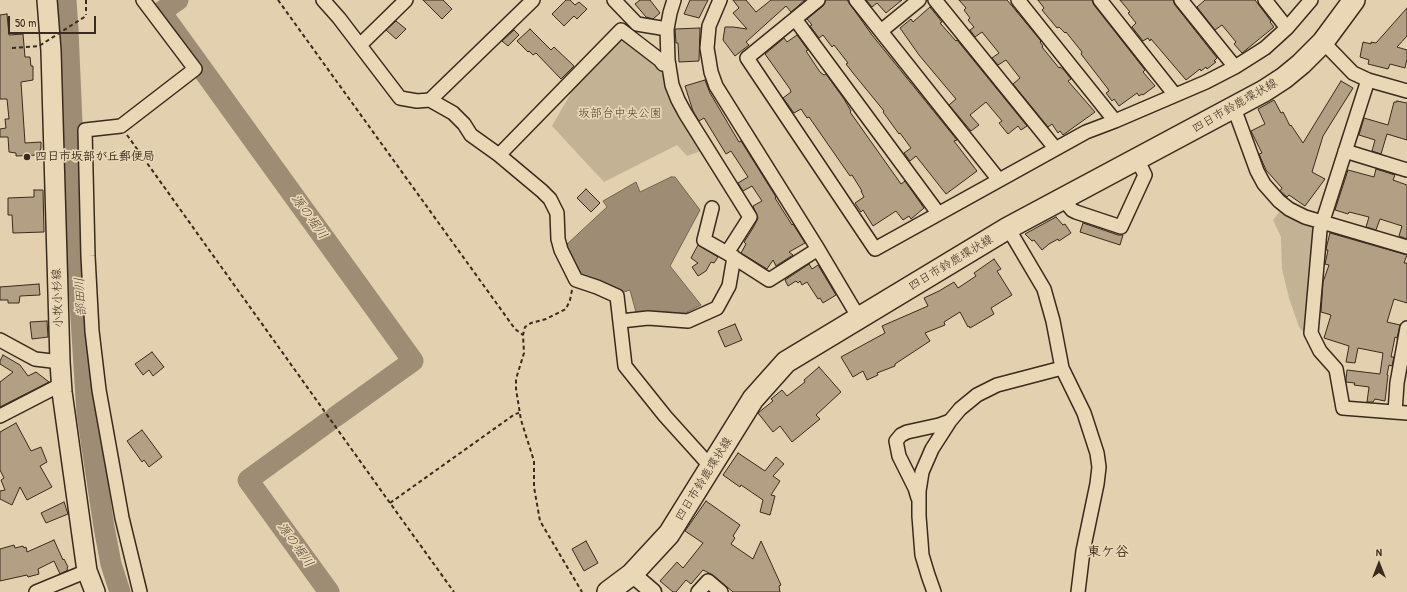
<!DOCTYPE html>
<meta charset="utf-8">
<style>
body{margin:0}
#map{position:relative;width:1407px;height:592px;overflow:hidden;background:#e3d0af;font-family:"Patrick Hand",sans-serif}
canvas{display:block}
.north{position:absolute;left:1359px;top:544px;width:40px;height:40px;-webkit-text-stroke:3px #ead7b5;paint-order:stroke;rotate:0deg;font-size:11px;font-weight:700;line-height:16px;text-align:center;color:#3b2a1e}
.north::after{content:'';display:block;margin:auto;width:14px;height:18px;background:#3b2a1e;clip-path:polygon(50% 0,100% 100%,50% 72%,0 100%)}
.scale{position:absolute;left:8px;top:16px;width:88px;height:18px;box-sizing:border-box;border:2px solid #3b2a1e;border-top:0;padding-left:5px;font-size:12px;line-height:14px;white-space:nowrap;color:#3b2a1e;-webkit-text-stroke:3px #ead7b5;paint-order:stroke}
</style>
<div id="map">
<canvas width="1407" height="592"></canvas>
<div class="north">N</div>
<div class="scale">50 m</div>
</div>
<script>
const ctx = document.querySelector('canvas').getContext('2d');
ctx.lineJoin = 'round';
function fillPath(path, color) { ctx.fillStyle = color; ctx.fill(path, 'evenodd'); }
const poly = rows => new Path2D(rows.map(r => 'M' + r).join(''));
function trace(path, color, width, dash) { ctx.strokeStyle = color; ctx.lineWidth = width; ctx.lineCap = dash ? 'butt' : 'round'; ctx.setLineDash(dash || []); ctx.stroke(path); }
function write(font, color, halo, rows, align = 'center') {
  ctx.font = font + ' "Patrick Hand","Klee One",sans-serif'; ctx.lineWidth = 3.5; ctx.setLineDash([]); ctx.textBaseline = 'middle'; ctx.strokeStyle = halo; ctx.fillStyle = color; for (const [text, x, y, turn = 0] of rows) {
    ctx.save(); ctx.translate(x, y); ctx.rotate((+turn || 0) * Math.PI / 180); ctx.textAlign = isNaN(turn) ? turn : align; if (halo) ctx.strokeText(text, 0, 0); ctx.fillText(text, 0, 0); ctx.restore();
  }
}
const green = poly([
 [622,36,657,62,665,73,678,112,701,151,687,156,677,145,604,182,552,126,580,77],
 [1280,211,1298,222,1313,227,1316,230,1306,335,1299,327,1289,298,1282,269,1281,237,1273,220]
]);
const water = poly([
 [671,177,675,177,700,210,670,266,701,305,687,312,688,315,637,316,630,290,621,293,577,274,565,246,607,207,603,201,636,182,640,192,671,177]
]);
const river = poly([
 [66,0,68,30,79,286,87,414,104,527,111,564,120,592],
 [178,0,161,12,413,361,335,417],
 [328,422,248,480,329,592]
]);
const building = poly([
 [423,0,443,0,452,9,442,19,423,0],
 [566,0,570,0,575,5,579,2,587,9,577,19,574,16,564,26,552,14,566,0],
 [640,0,650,0,660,13,653,19,646,17,635,4,640,0],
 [690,0,708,0,699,18,684,14,690,0],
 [733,0,746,0,756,12,771,0,805,0,791,12,786,6,746,42,749,45,735,56,723,40,725,27,733,27,747,29,733,13,739,8,733,0],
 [826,0,847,0,872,35,957,140,954,141,977,171,946,194,916,156,910,161,904,153,911,148,900,133,899,134,883,112,884,111,853,73,846,64,848,63,834,45,832,47,823,35,819,38,810,26,812,25,807,19,823,6,826,0],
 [866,0,902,0,886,13,877,3,872,7,866,0],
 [959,0,1007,0,1041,41,1040,42,1043,46,1042,47,1059,68,1060,67,1064,70,1071,79,1068,81,1095,112,1063,135,1060,131,1058,133,1052,124,1048,127,1013,84,1020,78,1006,60,998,65,992,58,999,53,982,32,975,37,970,30,974,27,968,20,970,18,964,10,966,8,959,0],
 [1038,0,1092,0,1094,5,1145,70,1143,72,1155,86,1143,95,1142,94,1139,96,1137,93,1119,106,1114,99,1112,101,1106,93,1109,91,1108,89,1081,54,1082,52,1066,32,1065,33,1059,27,1057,28,1042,10,1044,8,1038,0],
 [1120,0,1173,0,1175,5,1217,58,1214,61,1216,62,1207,69,1206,67,1201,71,1200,69,1186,80,1151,39,1150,41,1148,38,1143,41,1132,27,1136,23,1128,13,1130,12,1120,0],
 [1205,0,1255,0,1271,21,1270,22,1274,27,1242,53,1234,44,1236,42,1222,25,1215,30,1197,7,1205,0],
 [930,7,942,22,940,23,956,41,957,40,1027,126,1021,130,1018,126,1008,134,999,123,1002,121,986,102,970,115,979,125,971,131,949,105,956,99,919,55,900,28,911,19,913,22,930,7],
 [1407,8,1407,36,1397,47,1407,50,1407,59,1405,68,1390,64,1388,69,1368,64,1369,60,1360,57,1363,42,1371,44,1371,42,1376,43,1407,8],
 [7,14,9,35,23,34,25,57,30,57,31,66,33,66,33,80,21,82,25,143,41,142,41,148,38,155,16,156,16,153,9,152,8,137,0,137,0,129,6,128,5,119,9,119,7,99,0,99,0,15,7,14],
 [396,21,406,29,396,39,386,30,396,21],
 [700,28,699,61,679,62,678,43,676,43,675,29,700,28],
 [530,29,551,50,554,47,574,66,561,79,536,53,533,55,529,51,528,52,517,41,530,29],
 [514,30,519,35,508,46,502,41,514,30],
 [797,35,808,50,806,51,820,72,824,75,826,74,844,99,851,111,850,112,901,184,905,181,924,208,911,219,909,216,903,220,896,211,873,226,863,210,861,212,855,203,864,197,861,191,862,191,852,175,850,176,809,117,807,118,801,109,794,113,783,98,791,92,790,89,765,54,784,38,787,42,797,35],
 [705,80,710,93,739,142,741,141,776,197,775,198,792,225,793,224,805,243,789,252,793,255,776,266,773,260,767,269,741,253,746,244,744,242,753,228,758,218,753,206,762,201,752,186,743,191,738,183,748,177,731,151,726,154,704,118,699,121,693,111,685,86,705,80],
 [1341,81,1353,88,1323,136,1312,172,1325,179,1305,206,1289,195,1287,197,1280,191,1282,188,1266,170,1259,154,1262,153,1251,131,1265,124,1258,109,1274,100,1281,113,1283,112,1290,126,1291,125,1303,143,1341,81],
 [1397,101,1407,103,1407,140,1387,134,1381,154,1372,151,1375,140,1359,135,1364,118,1388,125,1394,102,1397,102,1397,101],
 [1376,169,1395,175,1393,180,1407,185,1407,239,1399,236,1402,226,1380,219,1376,230,1366,227,1369,217,1349,212,1348,214,1335,210,1348,170,1374,177,1376,169],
 [586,189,600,203,591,212,577,198,586,189],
 [34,190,43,190,44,232,13,233,12,215,8,215,8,198,34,197,34,190],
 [1056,217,1063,225,1065,224,1071,233,1059,241,1058,239,1049,244,1042,250,1034,240,1032,241,1025,234,1056,217],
 [1083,223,1118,235,1123,235,1120,245,1080,232,1083,223],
 [1330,233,1407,255,1404,263,1407,263,1407,303,1394,299,1387,322,1400,325,1397,338,1395,337,1391,357,1394,357,1392,366,1389,365,1387,375,1388,375,1385,401,1375,399,1373,402,1367,402,1369,387,1354,385,1355,383,1346,382,1346,380,1347,370,1380,374,1383,353,1358,348,1355,363,1346,362,1349,346,1324,338,1331,315,1321,312,1323,282,1329,265,1325,264,1328,250,1326,250,1327,245,1330,233],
 [698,245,718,257,714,263,711,262,706,271,698,276,692,267,698,263,691,258,698,245],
 [994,259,1001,269,997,271,1012,295,991,308,994,314,970,328,969,326,968,327,960,312,944,322,945,325,925,333,930,341,895,364,895,366,877,373,878,375,867,380,863,371,853,377,841,357,885,333,882,326,928,306,924,298,939,291,954,282,958,288,976,276,974,273,994,259],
 [809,264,812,269,818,265,836,295,823,303,820,298,818,299,807,282,802,285,800,281,798,283,796,281,788,286,785,280,809,264],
 [39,284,40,295,20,296,19,303,8,303,8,300,0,300,0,287,39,284],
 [47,321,48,337,32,339,30,322,47,321],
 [735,324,742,340,725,347,718,331,735,324],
 [152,352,164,367,153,376,149,370,143,375,135,364,152,352],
 [3,355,20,365,28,376,36,372,49,382,0,407,0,382,13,372,0,364,0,361,3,355],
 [819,367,841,392,816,415,820,419,792,442,780,426,773,432,758,413,773,401,771,399,782,390,787,396,805,382,804,380,819,367],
 [16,423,31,451,41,447,47,462,40,466,52,487,27,500,20,487,12,505,0,499,0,491,5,490,1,480,4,478,0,470,0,432,16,423],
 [142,430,162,457,149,467,144,460,142,462,127,441,142,430],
 [738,453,765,471,776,457,784,464,773,476,780,481,771,495,775,496,770,515,760,512,763,500,741,485,740,487,723,475,738,453],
 [706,501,740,525,733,536,735,538,731,544,753,559,761,541,781,585,779,586,780,592,733,592,713,575,703,570,691,584,686,580,676,592,673,592,660,581,677,562,683,568,703,543,685,531,706,501],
 [64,502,68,514,46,523,41,513,64,502],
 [54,540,63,560,64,559,68,567,67,568,68,570,60,574,54,561,38,569,39,574,28,577,27,575,0,581,0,549,14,545,15,548,23,546,24,548,26,547,27,552,54,540],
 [586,541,598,563,584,571,572,549,586,541]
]);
const path = poly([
 [86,0,86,14],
 [278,0,510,322,515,329,523,335],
 [127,135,390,503,454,592],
 [572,290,570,300,566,309,546,319,531,323,525,327,523,335,524,353,516,379,516,389,521,420,534,461,534,487,540,521,582,592],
 [390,503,515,414,519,413]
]);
const minor = poly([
 [323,0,339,18,400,98,417,101,430,100,453,113,464,124,471,135,499,155,542,191,550,199,557,213,558,239,561,250,576,280,597,287,617,296,625,366,665,416,711,467],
 [614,0,637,24,667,29],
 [674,0,670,13,667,29,668,60,672,85,678,100,685,113,750,217,727,253,769,280,818,249],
 [720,0,709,26,707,48,711,72,716,86,818,249,859,318],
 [818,0,747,58,875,249,1086,132,1115,121,1206,82,1235,67,1265,48,1287,28,1311,0],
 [856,0,999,180],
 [935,0,1055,148],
 [1018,0,1115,121],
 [1100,0,1175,95],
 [1181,0,1235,67],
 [1265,0,1287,28],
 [795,19,938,213],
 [881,31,919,0],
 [1323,42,1353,73,1368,80,1407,91],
 [360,45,406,0],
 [1368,80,1320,230,1311,333,1320,351,1336,369,1343,408,1407,413],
 [430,100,533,0],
 [1234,108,1257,171,1264,184,1279,201,1289,209,1305,217,1407,247],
 [1345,151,1407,170],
 [499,155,621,30,660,60,663,64,669,65],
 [1063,199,1072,210,1076,212,1121,227,1145,175,1137,159],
 [712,208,704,240,727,253],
 [1008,228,1044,289,1053,321,1062,368,1084,413,1097,453,1099,467,1097,484,1083,551,1078,592],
 [621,321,648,318,688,321,717,308,729,286,734,257],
 [0,340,35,359,60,362],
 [1395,412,1397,383,1407,328],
 [0,416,62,384],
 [918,498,915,488,899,456,896,441,901,435,907,432,939,425,950,421],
 [36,592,87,571],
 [140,592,122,518,99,390,92,331,88,256,85,130,121,126,195,69,143,0],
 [698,592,708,581,721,592],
 [934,592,928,575,922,555,919,516,919,491,922,472,932,449,950,421,960,409,977,395,997,385,1062,368]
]);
const tertiary = poly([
 [632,574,653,592]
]);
const secondary = poly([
 [47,0,51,51,60,362,62,392,87,571,95,592]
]);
const primary = poly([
 [608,592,632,574,669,534,753,399,786,362,1008,228,1264,91,1284,78,1301,64,1323,42,1354,0]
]);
const pathBridge = poly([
 [12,48,39,46,86,16,86,14]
]);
const markers = [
 [27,157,4,"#3b2a1e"]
];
const streetNames = [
 ["四日市鈴鹿環状線",1235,106,-30],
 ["四日市鈴鹿環状線",951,263,-31],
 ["小牧小杉線",58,298,-92],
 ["四日市鈴鹿環状線",704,479,-58]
];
const parkNames = [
 ["坂部台中央公園",620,114]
];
const poiNames = [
 ["四日市坂部が丘郵便局",35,157]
];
const waterNames = [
 ["源の堀川",309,217,54],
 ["部田川",81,297,-93],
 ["源の堀川",295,545,54]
];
const quarterNames = [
 ["東ケ谷",1108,552]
];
fillPath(green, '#c4b294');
fillPath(water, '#9e8c74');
trace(water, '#766552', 1);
trace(river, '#9e8c74', 21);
fillPath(building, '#b29f84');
trace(building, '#3b2a1e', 1);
trace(minor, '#3b2a1e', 16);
trace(tertiary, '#3b2a1e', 19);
trace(secondary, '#3b2a1e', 22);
trace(primary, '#3b2a1e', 24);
trace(path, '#3b2a1e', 2, [4, 3]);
trace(minor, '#ead7b5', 13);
trace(tertiary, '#ead7b5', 16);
trace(secondary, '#ead7b5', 19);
trace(primary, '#ead7b5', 21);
trace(pathBridge, '#3b2a1e', 2, [4, 3]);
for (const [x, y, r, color] of markers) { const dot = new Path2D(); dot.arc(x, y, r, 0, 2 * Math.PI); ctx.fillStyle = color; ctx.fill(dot); trace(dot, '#ead7b5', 1.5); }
write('12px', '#3b2a1e', '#ead7b5', streetNames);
write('12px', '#503e30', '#ead7b5', parkNames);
write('bold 12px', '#3b2a1e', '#ead7b5', poiNames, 'left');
write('italic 13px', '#544234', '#ead7b5', waterNames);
write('bold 14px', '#3b2a1e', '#ead7b5', quarterNames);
</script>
